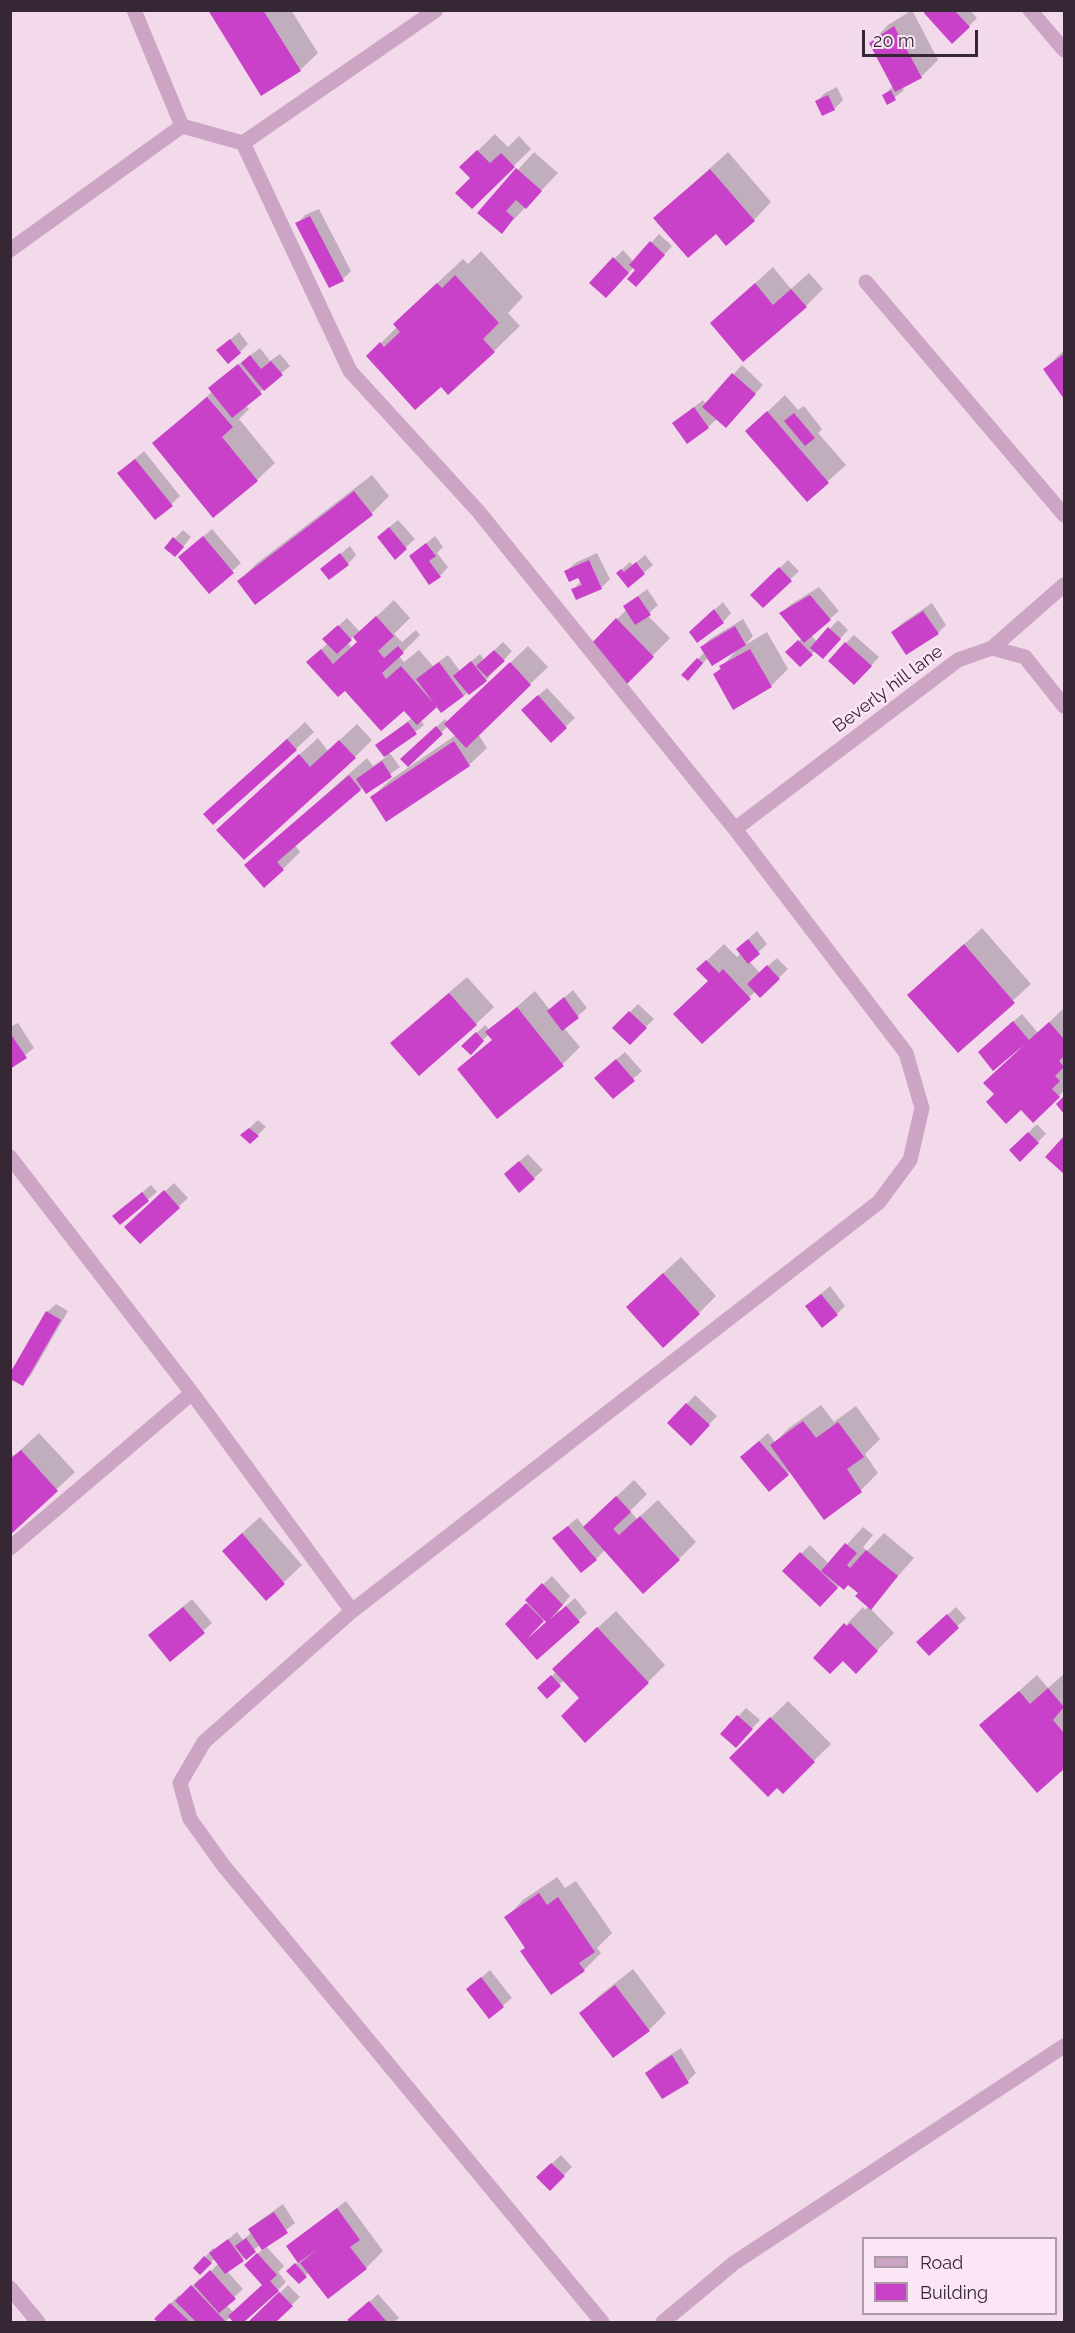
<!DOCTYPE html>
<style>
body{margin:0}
#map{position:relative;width:1075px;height:2333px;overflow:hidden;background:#f2daeb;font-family:Raleway,sans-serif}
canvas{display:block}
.frame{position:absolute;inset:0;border:12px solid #362735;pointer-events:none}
.legend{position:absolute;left:862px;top:2237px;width:195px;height:78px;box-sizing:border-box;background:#fae6f4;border:2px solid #ac9aa8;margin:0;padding:8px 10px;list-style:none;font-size:18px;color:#362735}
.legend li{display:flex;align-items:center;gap:12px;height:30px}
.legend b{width:30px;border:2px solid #ac9aa8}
.scale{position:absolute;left:862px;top:30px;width:116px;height:27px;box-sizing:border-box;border:3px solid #362735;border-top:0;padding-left:8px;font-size:18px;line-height:21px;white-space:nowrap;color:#362735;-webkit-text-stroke:4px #fae6f4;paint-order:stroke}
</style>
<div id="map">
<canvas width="1075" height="2333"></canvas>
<div class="frame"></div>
<ul class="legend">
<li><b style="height:8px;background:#cba5c3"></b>Road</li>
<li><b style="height:16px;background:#c941c9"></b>Building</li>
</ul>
<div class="scale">20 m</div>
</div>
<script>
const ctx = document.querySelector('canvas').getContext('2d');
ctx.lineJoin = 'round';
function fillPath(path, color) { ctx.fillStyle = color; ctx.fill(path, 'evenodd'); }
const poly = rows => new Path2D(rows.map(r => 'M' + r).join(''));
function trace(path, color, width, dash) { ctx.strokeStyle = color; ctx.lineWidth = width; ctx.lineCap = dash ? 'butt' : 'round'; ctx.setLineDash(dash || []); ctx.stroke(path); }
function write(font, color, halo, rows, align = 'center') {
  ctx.font = font + ' Raleway,sans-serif'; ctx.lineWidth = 5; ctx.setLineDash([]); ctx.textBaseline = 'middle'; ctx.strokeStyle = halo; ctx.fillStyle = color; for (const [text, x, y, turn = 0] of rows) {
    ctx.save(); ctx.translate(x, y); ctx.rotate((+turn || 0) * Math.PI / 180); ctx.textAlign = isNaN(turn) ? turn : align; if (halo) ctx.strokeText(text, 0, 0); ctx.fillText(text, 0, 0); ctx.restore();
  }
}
const shadow = poly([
 [210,10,291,10,318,53,300,70],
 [912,10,938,60,921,77,902,87,904,90,888,103,884,95,893,86,871,43,888,25],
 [928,10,970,10,977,18,953,42],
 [837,87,843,100,834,109,817,101,825,93],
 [495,134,508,147,519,136,531,149,472,207,472,178,461,167],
 [534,152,558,173,502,232,479,213],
 [728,152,771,202,754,220,716,231,655,218],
 [319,209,351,271,343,279,297,224,305,215],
 [659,234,672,246,645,277,634,267,606,296,591,282,623,250,634,262],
 [481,251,523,297,508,313,520,326,494,351,448,393,441,385,368,356,397,327,395,324,420,299,463,259,468,264],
 [773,267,791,289,809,273,823,289,806,306,712,323],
 [239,332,248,344,240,352,218,350],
 [260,348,270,361,280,354,290,366,245,405,249,409,239,419,275,463,257,480,154,443,213,391,210,388,218,380],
 [1064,350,1064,396,1045,369],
 [742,365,763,385,734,418,717,419,708,427,674,423,703,400,706,404],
 [785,395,798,410,804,406,822,429,818,433,846,465,807,500,765,414],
 [144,451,180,496,156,518,128,465],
 [372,475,389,496,372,513,239,581,256,564],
 [398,520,415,539,395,557,387,529],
 [212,529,241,563,209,592,189,549],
 [183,530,191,537,183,547,174,539],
 [435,536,443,547,437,553,448,567,440,576,411,556],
 [350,546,356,555,348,564,322,569],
 [597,553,610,579,601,588,573,590,581,581,579,576,566,571,575,563],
 [645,555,653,565,628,586,618,573,630,562,633,565],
 [788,560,799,571,763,606,752,595],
 [819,587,839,611,811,635,817,642,838,620,848,630,831,649,815,651,800,665,788,652,802,638,781,613,790,605],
 [647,589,658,605,647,615,670,638,626,683,590,647,627,609,625,606],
 [394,600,410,618,394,634,402,642,416,630,420,635,399,656,404,662,419,650,433,666,448,655,460,671,480,654,484,660,503,642,512,651,486,680,442,711,437,705,420,719,424,725,389,752,400,767,366,792,363,787,295,845,300,852,283,869,246,865,367,758,373,766,386,757,377,745,412,718,404,709,345,689,308,662,328,643,333,631,347,618,360,632],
 [354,636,359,641,352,648,347,642],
 [723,602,731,613,723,622,699,624],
 [932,603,946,625,938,633,893,632,901,624],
 [743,619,753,636,745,645,767,632,788,669,771,686,715,674,737,650,708,657,697,671,698,659,705,652,702,647,710,639],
 [854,635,879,657,863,675,846,643],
 [528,646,548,667,478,734,487,748,469,765,372,797,390,780,456,735,448,726,408,765,411,750,445,719,448,722],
 [547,688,575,718,551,740,532,701],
 [305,722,314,732,296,749,205,814],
 [357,724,372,740,355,757,235,813,318,738,328,751],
 [982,928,1031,984,958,1051,909,995],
 [757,931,767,944,749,961,760,973,777,958,788,969,760,996,756,991,702,1042,709,981,698,969,724,944,737,957,741,953,746,941],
 [467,977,494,1007,476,1024,410,1026],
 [573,990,587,1008,564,1028,580,1047,563,1064,459,1069,493,1039,489,1034,470,1053,463,1046,485,1025,490,1030,535,991,550,1010],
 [638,1004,654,1019,630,1043,614,1028],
 [1064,1008,1064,1091,1033,1121,1021,1108,996,1094,1028,1043,988,1044,1022,1014,1038,1033],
 [18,1023,34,1048,10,1067,10,1027],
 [625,1052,642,1071,613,1097,605,1069],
 [258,1120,266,1127,250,1142,242,1135],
 [1037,1124,1046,1134,1020,1160,1011,1150],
 [528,1154,543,1170,534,1178,514,1166],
 [174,1183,188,1198,140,1242,135,1219],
 [151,1185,157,1192,120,1223,114,1216],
 [681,1257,716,1296,699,1313,645,1290],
 [830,1286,845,1306,837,1314,807,1306],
 [56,1304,68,1311,31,1375,23,1384,47,1312],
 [695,1395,717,1416,699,1435,669,1423],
 [821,1405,834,1422,856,1406,880,1439,865,1454,878,1473,861,1490,824,1518,791,1471,769,1490,750,1449,768,1433,775,1442,789,1428],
 [39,1433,75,1472,10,1533,10,1453,14,1456],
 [634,1480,647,1494,630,1511,637,1519,658,1500,696,1542,679,1559,605,1550,596,1559,563,1530,577,1518,584,1527],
 [260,1517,302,1565,266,1599,241,1534],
 [863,1527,873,1535,863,1547,867,1551,884,1533,914,1558,870,1608,894,1633,856,1672,843,1659,815,1658,863,1607,865,1610,869,1606,860,1593,848,1584,840,1585,820,1605,784,1571,810,1545,829,1564],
 [552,1576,570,1596,558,1611,559,1612,575,1598,587,1613,537,1658,507,1624,529,1602,527,1600],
 [545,1618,548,1622,532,1636,529,1634],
 [192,1599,212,1623,170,1660,159,1627],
 [956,1607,966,1618,929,1654,927,1634],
 [616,1611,665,1665,648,1682,581,1698,564,1680,547,1697,539,1688,556,1672,571,1652],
 [1064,1674,1064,1768,1037,1791,981,1725,1037,1675,1048,1688],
 [788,1701,831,1744,783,1791,731,1758],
 [746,1708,760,1720,744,1737,722,1734],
 [557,1877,565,1888,576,1881,612,1933,597,1948,601,1953,584,1970,506,1918,523,1900],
 [633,1969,666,2013,649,2030,581,2013,599,1996],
 [490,1970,512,1998,489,2017,468,1989],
 [681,2048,696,2073,688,2081,647,2073,656,2064],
 [561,2155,572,2167,550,2189,538,2177],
 [346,2201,383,2251,366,2268,309,2272,299,2282,289,2271,299,2261,288,2246],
 [283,2204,295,2223,266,2246,284,2266,278,2272,286,2282,278,2290,241,2322,235,2322,231,2317,225,2322,160,2322,156,2319,179,2295,181,2297,200,2278,202,2280,219,2263,215,2258,200,2273,205,2257,213,2248,215,2250,237,2232,243,2240,252,2232,250,2229,259,2221],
 [260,2245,263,2249,254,2257,263,2285,233,2312,226,2305,243,2289,227,2271],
 [288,2285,300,2297,274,2322,250,2322],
 [378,2294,399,2318,394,2322,352,2322,350,2320]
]);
const building = poly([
 [208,10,263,10,301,71,261,96],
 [926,10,954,10,970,27,952,44,924,13],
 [894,26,922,78,895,92,869,43],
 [891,90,896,100,887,105,882,95],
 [828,95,835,110,822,116,815,101],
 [477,150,490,163,501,153,515,167,472,209,455,193,470,178,459,167],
 [516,168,542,191,526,209,516,200,506,211,514,218,502,234,477,213],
 [710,169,755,221,726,246,716,234,688,258,653,218],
 [310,216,344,281,329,288,295,223],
 [650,241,665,255,636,287,627,279,635,270,629,265],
 [613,257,629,273,606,298,589,283],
 [455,275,499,323,483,339,495,352,448,395,441,387,415,410,366,356,380,342,384,347,400,332,393,324,437,283,442,288],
 [755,283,773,305,791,289,807,307,743,362,710,323],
 [230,339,241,353,228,364,216,350],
 [1064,354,1064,399,1043,369],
 [250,355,261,369,271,361,283,375,264,391,241,363],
 [238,364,262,394,232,418,208,388],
 [732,373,756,394,726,428,702,407],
 [207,397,233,427,222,437,258,481,213,518,152,443],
 [694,407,709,428,687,444,672,423],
 [767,411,829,483,807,502,745,431],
 [794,413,815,438,805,446,784,421],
 [135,459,173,506,155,520,117,473],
 [354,491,373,515,255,605,237,581],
 [389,527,407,549,395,560,377,537],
 [203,536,234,573,209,594,178,557],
 [173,537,184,547,175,557,164,548],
 [426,543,436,556,429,561,441,577,429,585,409,556],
 [340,553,349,565,329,580,320,569],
 [589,560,602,589,576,600,571,589,582,585,578,578,569,582,564,571],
 [636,562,645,574,628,588,616,573,621,569,624,572],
 [779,567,792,581,763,608,750,595],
 [810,595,831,620,804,643,779,613],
 [638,596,651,615,635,625,623,606],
 [714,609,724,623,697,643,689,632],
 [923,611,939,634,906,655,891,632],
 [376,616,394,636,378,651,384,658,398,646,404,653,382,673,386,679,401,666,437,707,417,725,404,711,381,731,345,691,338,697,306,662,321,649,333,664,357,642,353,637],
 [616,618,654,657,626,685,588,647],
 [338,625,352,640,337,654,322,639],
 [735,626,746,645,712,666,700,647],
 [828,627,841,639,823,659,810,648],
 [798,640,813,655,800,667,785,652],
 [845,642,872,666,854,685,828,661],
 [750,649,772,687,733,710,713,674,721,669,719,666],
 [494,650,505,661,487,677,476,666],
 [697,658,703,663,688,681,681,675],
 [471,661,487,681,469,695,453,676],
 [439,662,464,696,441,713,416,679],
 [510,662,531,685,466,748,444,724],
 [538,695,567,728,551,743,521,710],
 [408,722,417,734,384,757,375,745],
 [436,726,443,734,408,767,400,759],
 [287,739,297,750,213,825,203,814],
 [339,740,356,758,244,860,216,830,299,754,310,767],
 [454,741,470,766,386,822,370,797],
 [382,761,392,777,366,794,356,779],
 [349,775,361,790,277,862,284,870,264,888,244,865],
 [748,939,760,954,748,964,736,949],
 [964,944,1015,1003,958,1053,907,995],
 [706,960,719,973,723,969,751,999,702,1044,673,1014,708,981,696,969],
 [767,965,780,979,760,998,747,984],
 [449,993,477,1025,419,1076,390,1043],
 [564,997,579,1018,562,1031,547,1011],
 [517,1007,564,1066,497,1119,457,1069,492,1040,485,1032],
 [629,1011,647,1028,630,1045,612,1028],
 [1013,1021,1029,1040,1049,1022,1064,1039,1064,1056,1059,1061,1064,1067,1055,1076,1060,1081,1052,1089,1060,1097,1033,1123,1021,1110,1006,1124,986,1102,994,1094,983,1083,1025,1044,993,1071,978,1052],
 [476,1032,484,1041,471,1055,461,1046],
 [10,1033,27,1058,10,1069],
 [616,1059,635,1081,613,1099,594,1078],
 [1064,1096,1064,1114,1056,1104],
 [249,1128,259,1136,250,1144,240,1135],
 [1028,1132,1039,1143,1020,1162,1009,1150],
 [1064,1136,1064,1174,1045,1157],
 [519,1161,535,1179,519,1193,504,1174],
 [164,1190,180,1208,140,1244,124,1227],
 [142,1192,149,1201,120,1225,112,1216],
 [663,1273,700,1314,663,1348,626,1307],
 [821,1294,838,1315,822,1328,805,1306],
 [46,1311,61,1320,23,1386,10,1379,10,1373],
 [686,1403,710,1425,691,1446,667,1423],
 [803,1421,816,1438,838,1422,864,1457,847,1469,862,1492,824,1520,770,1445],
 [759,1441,789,1475,769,1492,740,1457],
 [21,1450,58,1491,10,1535,10,1459],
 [616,1496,631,1512,613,1529,619,1535,640,1516,680,1560,643,1594,583,1527],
 [568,1526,597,1560,581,1573,552,1538],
 [242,1533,285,1584,266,1601,222,1551],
 [845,1543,857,1553,847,1565,850,1568,866,1550,898,1576,871,1610,855,1596,858,1593,848,1585,844,1590,821,1571],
 [800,1552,838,1588,820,1607,782,1571],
 [542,1583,563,1605,549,1620,566,1606,580,1622,537,1660,505,1624,526,1603,544,1621,526,1640,546,1622,525,1600],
 [183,1607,205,1633,170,1662,148,1635],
 [947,1614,959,1628,929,1656,916,1642],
 [844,1623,847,1626,850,1623,878,1651,856,1674,843,1661,830,1674,813,1658],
 [597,1627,649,1683,585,1743,561,1716,579,1698,552,1669],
 [551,1675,561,1686,547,1699,537,1688],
 [1048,1688,1064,1707,1053,1720,1064,1733,1064,1769,1037,1793,979,1725,1019,1691,1030,1704],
 [737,1715,753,1729,736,1748,720,1734],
 [770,1717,815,1762,783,1794,777,1788,768,1797,729,1758],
 [539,1893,547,1905,558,1897,595,1952,579,1963,585,1971,551,1995,520,1951,525,1948,504,1917],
 [481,1977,504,2007,489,2019,466,1989],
 [615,1985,650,2031,613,2058,579,2013],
 [672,2055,689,2083,662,2099,645,2073],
 [551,2163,565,2176,550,2191,536,2177],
 [337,2208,360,2240,350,2247,367,2269,328,2299,300,2263,319,2248,298,2263,286,2246],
 [274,2212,288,2233,262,2250,248,2229],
 [246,2238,256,2252,246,2260,235,2246],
 [228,2239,244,2261,225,2274,209,2253],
 [257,2253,277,2275,270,2281,279,2291,244,2322,233,2322,228,2316,262,2285,244,2265],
 [204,2256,212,2263,200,2275,193,2268],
 [295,2263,307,2277,299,2284,286,2271],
 [210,2270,236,2299,219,2313,194,2285],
 [191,2285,226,2322,196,2322,175,2301],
 [279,2292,293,2306,276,2322,248,2322],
 [369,2301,387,2322,350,2322,347,2320],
 [170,2303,190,2322,158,2322,154,2319]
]);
const minor = poly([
 [134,10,182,126,243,143,350,371,478,511,735,829,906,1053,922,1108,910,1160,879,1202,352,1611,204,1742,180,1783,190,1819,223,1865,602,2322],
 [1030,10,1064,50],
 [243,143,436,10],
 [10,250,182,126],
 [866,282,1064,515],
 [992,648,1064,585],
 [735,829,958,660,992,648,1025,657,1064,706],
 [10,1157,192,1393,352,1611],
 [10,1548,192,1393],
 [10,2288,38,2322],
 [663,2322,734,2263,1064,2046]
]);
const streetNames = [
 ["Beverly hill lane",888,689,-37]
];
fillPath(shadow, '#0003');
fillPath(building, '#c941c9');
trace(minor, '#cba5c3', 15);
write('18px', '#362735', '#fae6f4', streetNames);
</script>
